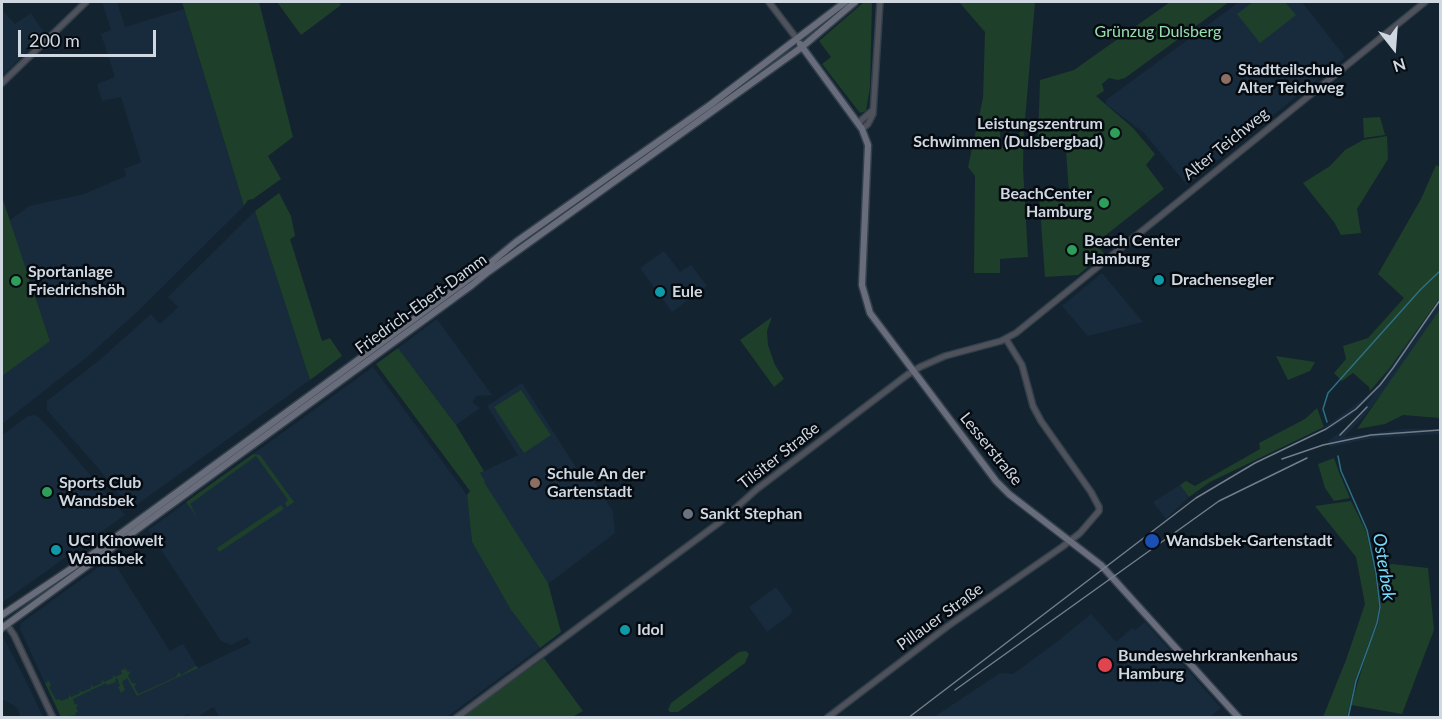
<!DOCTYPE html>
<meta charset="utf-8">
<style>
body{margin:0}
#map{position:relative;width:1442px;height:719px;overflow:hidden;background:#142330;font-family:Lato,sans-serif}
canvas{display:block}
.frame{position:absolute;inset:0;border:3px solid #cfd8e1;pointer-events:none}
.north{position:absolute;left:1364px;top:18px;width:60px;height:60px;-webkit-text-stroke:4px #060b11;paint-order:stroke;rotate:163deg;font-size:16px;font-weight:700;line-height:24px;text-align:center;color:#cfd8e1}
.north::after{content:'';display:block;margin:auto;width:21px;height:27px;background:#cfd8e1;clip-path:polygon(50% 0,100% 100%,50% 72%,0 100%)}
.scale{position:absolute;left:18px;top:30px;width:138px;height:27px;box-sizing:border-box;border:3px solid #cfd8e1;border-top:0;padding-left:8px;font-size:18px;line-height:21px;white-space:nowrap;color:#cfd8e1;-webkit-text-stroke:4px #060b11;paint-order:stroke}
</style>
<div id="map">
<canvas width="1442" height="719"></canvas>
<div class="frame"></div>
<div class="north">N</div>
<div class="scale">200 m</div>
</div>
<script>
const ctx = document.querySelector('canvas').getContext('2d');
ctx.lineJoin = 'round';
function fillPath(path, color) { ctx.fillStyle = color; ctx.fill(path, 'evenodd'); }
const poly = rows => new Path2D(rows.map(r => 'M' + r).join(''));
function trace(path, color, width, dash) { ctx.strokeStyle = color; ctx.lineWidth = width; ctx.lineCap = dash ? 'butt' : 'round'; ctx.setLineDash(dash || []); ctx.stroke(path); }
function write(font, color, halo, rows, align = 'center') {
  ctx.font = font + ' Lato,sans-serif'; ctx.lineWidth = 5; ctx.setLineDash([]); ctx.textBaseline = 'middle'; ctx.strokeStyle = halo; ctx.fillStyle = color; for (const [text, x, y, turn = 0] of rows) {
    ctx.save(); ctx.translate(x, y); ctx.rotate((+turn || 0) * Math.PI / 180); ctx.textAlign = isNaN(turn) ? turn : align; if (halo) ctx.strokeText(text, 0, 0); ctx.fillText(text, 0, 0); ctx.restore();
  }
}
const built = poly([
 [102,2,117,2,125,27,184,9,244,206,137,312,87,357,2,424,2,376,50,340,9,221,29,206,84,194,126,176,124,169,141,162,121,97,102,101,97,84,115,77,101,34,111,30],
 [1239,2,1302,2,1345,57,1187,185,1144,133,1106,104,1106,100],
 [2,10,15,24,31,13,45,34,2,76],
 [255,211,310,380,131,509,98,468,47,410,47,401,102,358,151,314,160,324,178,307,168,297],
 [664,251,680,272,691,265,707,286,672,312,640,268],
 [1102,273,1143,322,1088,336,1062,306],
 [1440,298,1440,309,1399,371,1366,414,1344,437,1404,429,1440,429,1440,434,1373,438,1330,447,1328,441,1343,430,1360,413,1374,395,1350,416,1326,431,1325,427,1367,396,1378,385],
 [437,319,492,395,476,396,473,401,474,404,480,408,456,425,398,348],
 [373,367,467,495,472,542,511,610,540,648,447,717,220,718,214,707,197,717,192,717,188,714,178,718,61,718,20,629,21,623,111,558,170,651,183,644,198,668,251,643,247,637,231,645,221,641,148,530],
 [522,383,586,483,593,480,613,511,615,533,548,584,483,482,480,473,518,455,487,406],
 [34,415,39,417,54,433,125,515,3,602,2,435,28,416],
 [1180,485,1189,497,1166,519,1153,502],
 [776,587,792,609,791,614,767,632,749,607],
 [1091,614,1116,642,1132,628,1135,630,1145,622,1221,708,1208,718,934,717,1000,673,1013,674,1058,641],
 [3,637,25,679,43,717,20,717,19,711,16,707,4,700,2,701,2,638]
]);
const green = poly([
 [182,2,259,2,293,137,268,156,281,179,253,199,248,200,244,206],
 [277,2,339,2,341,5,301,35],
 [864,2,872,2,870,87,866,111,860,113,822,64,831,57,819,41],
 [959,2,1035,2,1025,120,1001,118,1000,141,1019,142,1020,125,1024,125,1023,168,1028,257,1000,259,1000,273,974,273,975,176,968,167,983,98,985,32],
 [1170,2,1229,2,1125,78,1118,80,1109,78,1102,84,1104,91,1096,96,1133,128,1155,154,1146,165,1164,189,1096,243,1104,254,1078,275,1045,277,1039,195,1069,193,1065,136,1038,140,1040,80,1074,70],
 [1253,2,1285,2,1296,15,1260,43,1237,14],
 [1380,117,1385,135,1364,138,1363,118],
 [1387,136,1388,159,1357,209,1361,233,1341,235,1334,222,1303,183,1330,166,1345,150,1363,140],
 [1436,165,1440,167,1440,298,1389,369,1370,391,1369,387,1353,373,1342,381,1334,373,1346,359,1343,346,1368,338,1404,298,1378,274,1421,199],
 [279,193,291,216,295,236,290,239,322,341,330,338,342,356,310,380,255,211],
 [2,197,50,341,2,376],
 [1440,309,1440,418,1403,415,1385,424,1357,429],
 [772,317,767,331,768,345,775,365,784,379,774,387,740,340],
 [398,348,456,425,484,471,480,473,485,481,484,482,548,583,561,632,540,648,511,610,472,542,467,495,470,491,376,364],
 [1276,356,1315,362,1310,371,1288,380],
 [521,390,551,435,524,453,494,407],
 [1317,408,1324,427,1210,482,1189,497,1180,485,1186,481,1195,486,1260,449,1259,443,1305,419],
 [253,454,260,455,294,502,287,507,285,503,288,500,256,456,190,504,197,517,186,502],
 [1334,458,1339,472,1350,498,1334,501,1325,488,1318,464],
 [1351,501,1366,531,1375,573,1379,607,1376,623,1355,681,1347,717,1323,717,1346,660,1365,604,1356,557,1315,506],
 [281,505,284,509,219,552,217,548],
 [1392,564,1428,568,1434,630,1402,714,1351,705,1369,645,1378,624,1381,607,1378,571,1387,570,1387,565],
 [746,651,749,654,745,663,678,712,670,712,668,710,671,703,739,652],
 [544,658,583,711,572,717,461,717],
 [123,665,128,672,131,671,128,676,132,683,137,684,134,686,138,694,176,677,179,672,181,675,196,666,198,668,137,696,127,678,122,682,125,690,121,693,118,687,120,686,117,678,115,679,116,682,107,685,106,683,73,699,75,705,77,704,78,706,76,707,78,712,75,713,76,715,61,717,45,683,49,681,51,685,49,687,56,700,60,699,61,701,69,698,69,694,71,697,80,693,79,690,82,692,91,688,91,684,93,687,102,683,102,679,104,682,113,678,113,674,115,677,122,674,121,670,125,669]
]);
const stream = poly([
 [1327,422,1323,409,1328,393,1421,289,1440,271],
 [1338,456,1341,471,1367,530,1376,573,1380,607,1377,623,1356,681,1348,718]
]);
const tertiary = poly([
 [769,2,797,39],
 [2,83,86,2],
 [858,123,873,110],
 [862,129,868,124,873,114,880,2],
 [7,625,14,635,53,718],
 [456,718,720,522,757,489,907,375,920,367,945,356,1001,341,1016,333,1425,2],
 [827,718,948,626,1062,547,1080,533,1099,511,1099,507,1091,492,1041,421,1033,406,1022,365,1006,339]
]);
const secondary = poly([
 [800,44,862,129,868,145,862,285,870,313,996,481,1009,494,1101,565,1239,718],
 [2,615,90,556,488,265,516,242,710,105,845,2],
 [2,628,472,285,488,272,802,47,855,2]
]);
const rail = poly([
 [1340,435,1367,407],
 [1282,459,1323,445,1371,435,1440,430],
 [955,690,1219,501,1307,458],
 [908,718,1196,498,1255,463,1326,429,1356,409,1380,385,1393,368,1440,300]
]);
const markers = [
 [1226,79,6,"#8d6e63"],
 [1115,133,6,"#2e9e5b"],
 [1104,203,6,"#2e9e5b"],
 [1072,250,6,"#2e9e5b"],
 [1159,280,6,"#0f9aa8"],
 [16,281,6,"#2e9e5b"],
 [660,292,6,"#0f9aa8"],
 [535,483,6,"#8d6e63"],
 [47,492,6,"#2e9e5b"],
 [688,514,6,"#6b7280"],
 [1152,541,8,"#1a4fb4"],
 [56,550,6,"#0f9aa8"],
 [625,630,6,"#0f9aa8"],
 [1105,665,8,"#e0444e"]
];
const parkNames = [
 ["Grünzug Dulsberg",1158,32]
];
const poiNames = [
 ["Stadtteilschule",1238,70],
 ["Alter Teichweg",1238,88],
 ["Leistungszentrum",1103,124,"right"],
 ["Schwimmen (Dulsbergbad)",1103,142,"right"],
 ["BeachCenter",1092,194,"right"],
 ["Hamburg",1092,212,"right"],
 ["Beach Center",1084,241],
 ["Hamburg",1084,259],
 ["Sportanlage",28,272],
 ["Friedrichshöh",28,290],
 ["Drachensegler",1171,280],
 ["Eule",672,292],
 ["Schule An der",547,474],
 ["Gartenstadt",547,492],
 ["Sports Club",59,483],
 ["Wandsbek",59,501],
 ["Sankt Stephan",700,514],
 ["UCI Kinowelt",68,541],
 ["Wandsbek",68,559],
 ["Wandsbek-Gartenstadt",1166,541],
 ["Idol",637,630],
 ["Bundeswehrkrankenhaus",1118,656],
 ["Hamburg",1118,674]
];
const streetNames = [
 ["Alter Teichweg",1226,144,-39],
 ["Friedrich-Ebert-Damm",421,304,-36],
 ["Lesserstraße",991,449,51],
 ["Tilsiter Straße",779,456,-38],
 ["Pillauer Straße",940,617,-36]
];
const waterNames = [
 ["Osterbek",1384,567,81]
];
fillPath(built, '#172b3d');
fillPath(green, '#1e3f29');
trace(stream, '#2e6f84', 1.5);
trace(tertiary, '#32404c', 8);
trace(secondary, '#32404c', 9);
trace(tertiary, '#4f525b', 5);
trace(secondary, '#696d7b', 6);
trace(rail, '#737f8a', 1.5);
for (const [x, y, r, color] of markers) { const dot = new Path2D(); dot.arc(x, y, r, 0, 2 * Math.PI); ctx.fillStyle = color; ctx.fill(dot); trace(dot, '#060b11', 2); }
write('16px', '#96e0ac', '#060b11', parkNames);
write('bold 16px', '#cfd8e1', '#060b11', poiNames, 'left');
write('16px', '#cfd8e1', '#060b11', streetNames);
write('italic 18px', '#78d9fc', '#060b11', waterNames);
</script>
